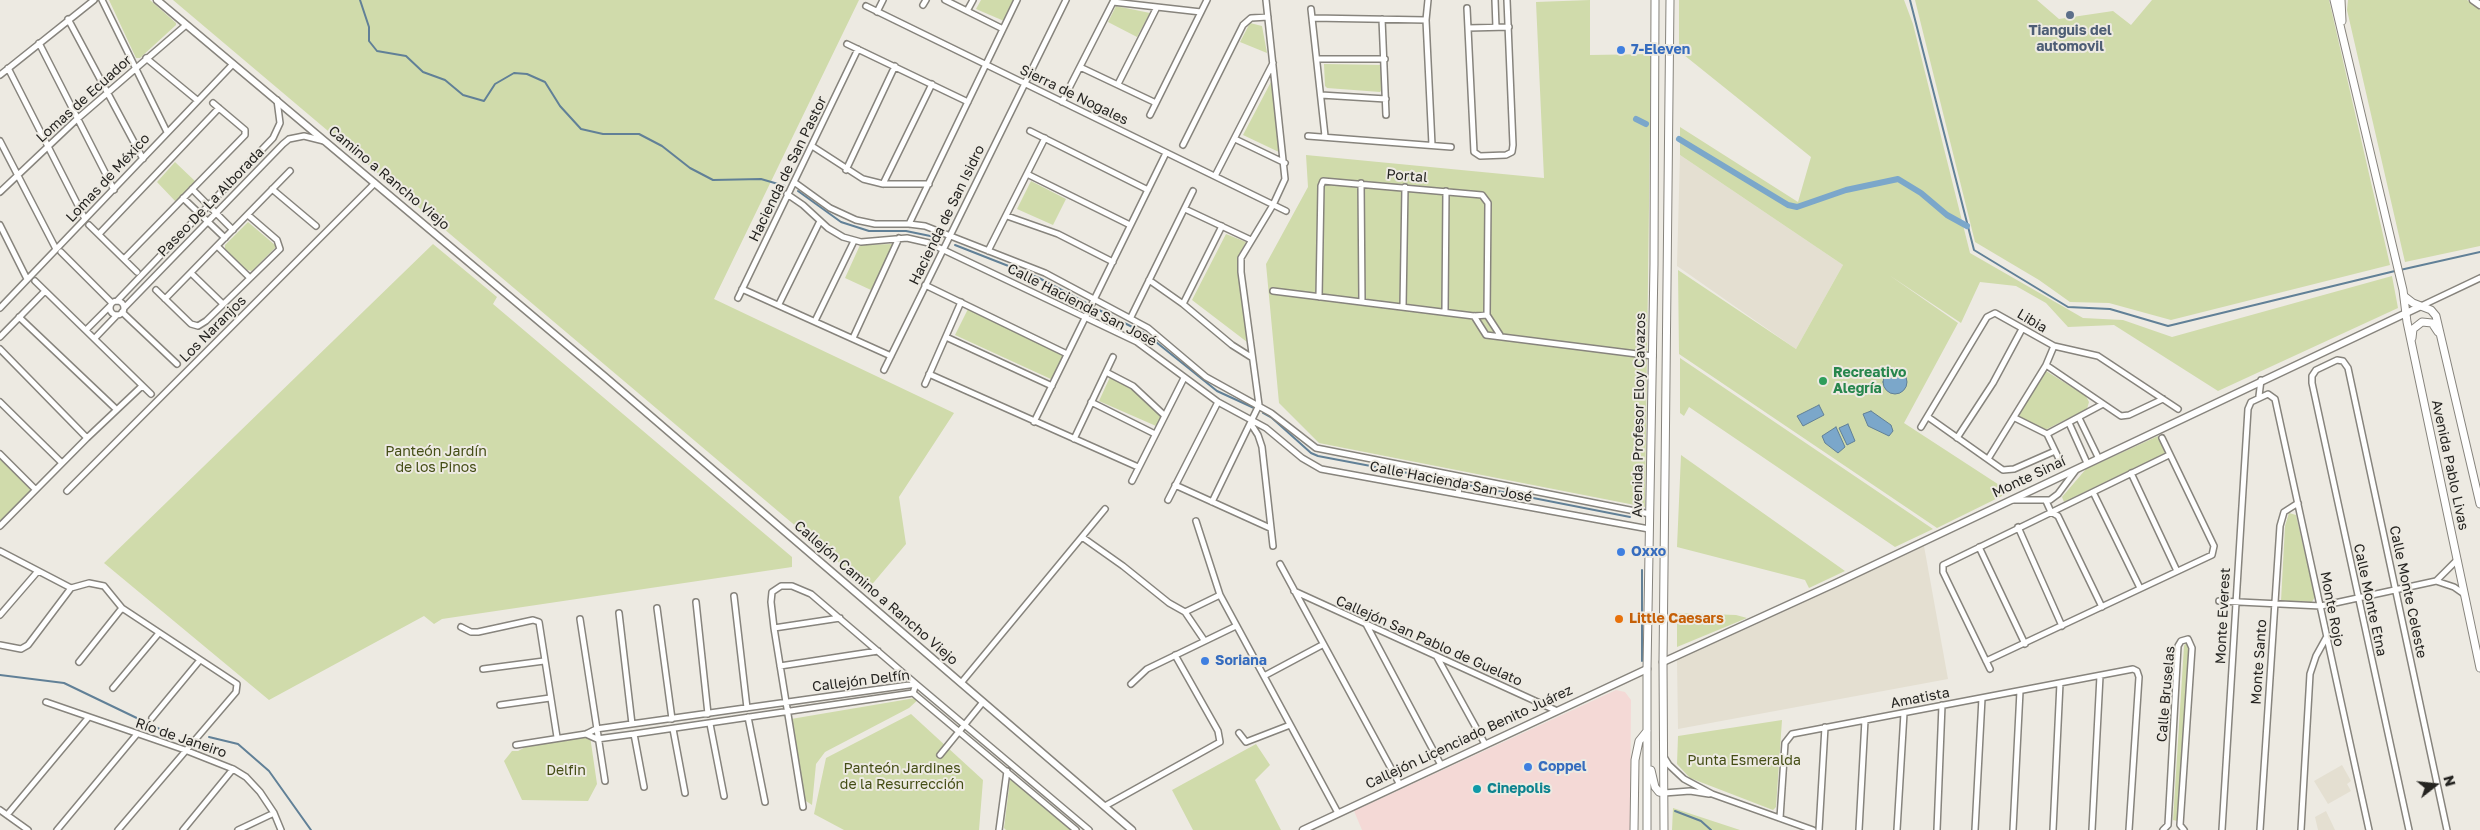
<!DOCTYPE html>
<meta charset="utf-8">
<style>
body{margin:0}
#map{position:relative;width:2480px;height:830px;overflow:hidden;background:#edeae2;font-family:"Golos Text",sans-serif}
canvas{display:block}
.north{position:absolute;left:2410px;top:760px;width:50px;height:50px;-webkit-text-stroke:4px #edeae2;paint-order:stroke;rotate:74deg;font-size:14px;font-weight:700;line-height:20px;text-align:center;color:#252421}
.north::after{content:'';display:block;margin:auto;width:18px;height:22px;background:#252421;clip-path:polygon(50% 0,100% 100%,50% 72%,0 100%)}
</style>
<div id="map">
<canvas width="2480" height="830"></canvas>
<div class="north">N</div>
</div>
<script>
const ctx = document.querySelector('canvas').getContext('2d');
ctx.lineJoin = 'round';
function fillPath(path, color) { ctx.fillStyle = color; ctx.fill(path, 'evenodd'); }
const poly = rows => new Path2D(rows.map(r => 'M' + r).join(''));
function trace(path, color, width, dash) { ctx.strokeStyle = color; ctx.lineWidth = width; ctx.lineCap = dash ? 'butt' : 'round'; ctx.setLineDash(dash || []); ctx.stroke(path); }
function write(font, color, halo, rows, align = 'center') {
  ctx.font = font + ' "Golos Text",sans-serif'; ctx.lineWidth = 4; ctx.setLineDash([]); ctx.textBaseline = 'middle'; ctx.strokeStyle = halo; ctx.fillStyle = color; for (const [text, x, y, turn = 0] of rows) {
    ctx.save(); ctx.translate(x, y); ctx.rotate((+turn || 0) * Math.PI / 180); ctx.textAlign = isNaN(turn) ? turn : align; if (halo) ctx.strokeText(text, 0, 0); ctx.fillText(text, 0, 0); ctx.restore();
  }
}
const commercial = poly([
 [1616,690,1625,692,1631,700,1630,830,1362,830,1354,811]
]);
const built = poly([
 [1680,155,1843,265,1796,349,1677,266],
 [1924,546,1948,679,1678,729,1677,660],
 [2342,765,2351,781,2347,784,2351,791,2328,804,2314,781],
 [2326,811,2335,830,2318,830,2315,817]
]);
const green = poly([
 [109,0,150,0,176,23,176,25,140,58,136,58],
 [173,0,859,0,714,299,954,413,899,497,906,544,869,588],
 [981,0,1014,0,1004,21,976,9],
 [1590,0,1590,55,1651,54,1645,507,1319,443,1279,403,1266,264,1308,187,1306,155,1544,178,1536,2],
 [1679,0,1904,0,1913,24,1970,253,2083,318,2123,320,2172,337,2392,276,2398,308,2218,391,2114,325,2068,327,2046,303,2016,286,1980,282,1961,323,1889,275,1958,323,1904,423,2010,492,1937,528,1679,354,1678,270,1796,349,1843,265,1680,155,1680,127,1798,202,1811,157,1679,51],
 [1915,0,2037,0,2059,19,2113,11,2131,25,2152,0,2329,0,2390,265,2171,320,2109,303,2070,302,2039,280,1975,242],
 [2348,0,2467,0,2480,10,2480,246,2405,262,2347,10],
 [1116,6,1150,13,1137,37,1108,22],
 [1250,23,1262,26,1267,53,1240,42],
 [1324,64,1381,65,1382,90,1380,92,1327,88,1325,86],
 [1272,80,1281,153,1243,135],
 [175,162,196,182,176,202,157,182],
 [1031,181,1066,199,1053,225,1017,209],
 [248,222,275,245,275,248,252,271,247,270,225,249,225,245],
 [1226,234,1246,242,1237,258,1247,342,1192,300],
 [433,244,497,297,493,304,792,557,792,567,442,619,434,624,424,616,269,700,104,563],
 [893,244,871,290,845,278,860,245],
 [968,309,1065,356,1053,380,955,335],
 [1680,358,1933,529,1895,547,1689,407,1684,416,1680,413],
 [2046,371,2086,396,2089,402,2087,409,2043,431,2021,419,2019,415],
 [1110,377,1136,391,1161,416,1156,426,1099,401],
 [2158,436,2165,453,2064,502,2062,497,2086,469],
 [0,455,36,490,0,524],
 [1681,455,1845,571,1809,588,1805,580,1677,547],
 [2289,513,2296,515,2315,597,2312,602,2281,601,2285,526],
 [1677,613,1736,615,1747,618,1677,647],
 [2186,642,2190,643,2191,646,2177,821,2173,820,2184,646],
 [921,697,909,708,825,752,816,764,812,805,803,799,791,719],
 [911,714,983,780,979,830,844,830,814,814,826,758],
 [1782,720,1776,807,1773,810,1690,778,1677,764,1678,736],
 [590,736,597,784,588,801,522,800,504,761,512,751,518,751,529,745],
 [1256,744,1270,765,1255,780,1281,830,1193,830,1172,790],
 [1010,780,1015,781,1071,830,1006,830,1004,828],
 [1673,808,1740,830,1672,830]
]);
const water = poly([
 '1883 382a12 12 0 1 1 24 0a12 12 0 1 1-24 0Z',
 [1819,405,1824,415,1803,426,1797,416,1819,405],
 [1871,411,1891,425,1893,431,1889,436,1868,426,1863,414,1871,411],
 [1848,424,1855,441,1847,445,1839,428,1848,424],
 [1836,427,1845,447,1838,453,1825,443,1822,436,1836,427]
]);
const stream = poly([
 [360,0,369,27,369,41,377,51,406,56,423,72,445,80,463,95,484,101,495,84,514,73,527,74,545,82,560,106,581,129,603,134,639,134,662,146,690,168,713,180,761,179,785,186],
 [1910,0,1974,250,2068,307,2110,309,2168,326,2395,271],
 [798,191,841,222,869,231,906,231,940,238],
 [955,245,1039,278,1086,303],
 [2400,270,2480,252],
 [1099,310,1146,334,1217,391,1254,408],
 [1263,413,1272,418,1311,453,1318,456,1455,482],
 [1467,485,1630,517],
 [1642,661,1642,570],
 [0,675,64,683,170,734],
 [209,737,238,744,269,771,311,830],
 [1675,811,1701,821,1711,830]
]);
const canal = poly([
 [1636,119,1646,124],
 [1679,139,1788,205,1797,207,1846,190,1898,179,1921,193,1947,215,1967,226]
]);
const minor = poly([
 [102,0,167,132],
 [945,0,1003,29],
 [1428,0,1426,20,1432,145],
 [1495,0,1496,27],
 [1113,2,1201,12],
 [923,5,926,0],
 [866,6,1286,211],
 [1467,8,1474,152,1480,156,1506,155,1512,152,1513,145,1507,0],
 [1311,9,1325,136],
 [967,11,973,0],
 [877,12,883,0],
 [1312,18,1426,20],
 [68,19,143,159],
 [1382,19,1386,115],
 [1468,28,1509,27],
 [39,43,114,190],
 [847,44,968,102],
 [146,58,197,100],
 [1317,59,1385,59],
 [1080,67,1156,103],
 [8,68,85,219],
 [0,75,94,0],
 [1118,84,1156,9],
 [1321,95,1386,99],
 [1062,102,1114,0],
 [1150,115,1207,0],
 [1030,131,1148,190],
 [1308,136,1451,147],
 [1235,139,1285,163],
 [0,141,56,249],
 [1183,145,1243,25,1251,18,1268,17],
 [812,146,863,179,883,184,929,184],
 [846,170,895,66],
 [1027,174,1130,225],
 [1215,176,1273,63],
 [794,182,830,208,856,220,875,224,909,224,925,226,1045,273,1148,328,1206,377,1271,413,1316,448,1650,514],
 [1361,183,1362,302],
 [883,184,932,84],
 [192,189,233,230],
 [272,189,316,226],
 [0,192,76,120,186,25],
 [787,194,803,205,828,228,843,237,861,242,907,238,929,243,1137,342,1218,402,1266,428,1302,458,1321,469,1649,529],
 [183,198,225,238],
 [1185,209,1251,240],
 [1007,216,1058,234,1113,262],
 [909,224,1017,0],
 [0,225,27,279],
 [89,225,137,272],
 [99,234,219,108],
 [217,246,250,278],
 [988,251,1045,138],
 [61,252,112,303],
 [124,259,245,135,245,130,213,103],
 [191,273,223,304],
 [1149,280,1183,304,1232,345,1251,357],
 [35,281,151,394],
 [925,285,1067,354],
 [742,289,891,356],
 [156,290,191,324,198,326,206,321,280,249,277,240,248,215],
 [1273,291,1474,316,1487,315],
 [1319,297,1321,186,1323,181,1482,195,1488,203,1487,315],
 [738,298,858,49],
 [165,299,290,171],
 [117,301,273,138,280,123,277,100],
 '110 308a7 7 0 1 1 14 0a7 7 0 1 1-14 0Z',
 [779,304,820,221],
 [1183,304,1222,226],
 [2421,306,2480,278],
 [1403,307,1405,187],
 [0,308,233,64],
 [124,308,283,144,289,139,304,136,324,141],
 [122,312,177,364],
 [1445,312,1446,191],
 [1487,315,1500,335],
 [1474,316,1486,335,1653,356],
 [19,317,116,409],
 [1131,317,1193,191],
 [815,321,854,241],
 [86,330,110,306],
 [0,337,45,291],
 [946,337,1052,386],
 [95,338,117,315],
 [853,338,899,238],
 [0,349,87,438],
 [2046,365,2121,416,2129,415,2163,399],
 [884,370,1066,0],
 [1106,372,1133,386,1164,415],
 [929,374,1138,467],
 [925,384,961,302],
 [2259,396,2261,380],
 [0,402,62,463],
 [1091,402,1155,434],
 [1928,417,2003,470,2014,469,2055,451],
 [2015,418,2047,434],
 [2079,418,2098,457],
 [1034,422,1166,153],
 [2069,423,2087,463],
 [1251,424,1258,435,1262,447,1273,546],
 [1921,427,1987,317,1995,313,2054,346,2098,356,2178,409],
 [2047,434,2103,404],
 [2047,434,2059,459],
 [1957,438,1993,383,2022,329],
 [1074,439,1113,357],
 [0,454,35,489],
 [1988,459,2046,365,2054,346],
 [2131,473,2177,571],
 [1132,481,1184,378],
 [1175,485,1270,528],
 [67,491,375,183],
 [2093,492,2140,588],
 [1458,494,1461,477],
 [1168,500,1218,402],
 [2013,500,2050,500,2058,494,2076,470],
 [2046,501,2051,512,2058,516,2102,607],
 [1212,502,1259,405,1241,272,1241,258,1273,205,1285,179,1266,0],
 [1196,521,1220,595,1338,813],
 [0,526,87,438,142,386],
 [2018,527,2062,626],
 [1082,537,1123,566,1169,603,1185,612,1204,640],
 [1979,547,2025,644],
 [0,551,71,588,89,583,104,586,122,608,237,684,236,692,118,830],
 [1280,564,1399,783],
 [2436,581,2457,560],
 [1294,591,1555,710],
 [734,596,747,708],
 [2219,601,2321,606,2436,581,2454,587,2464,594],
 [696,602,708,714],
 [657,608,672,719],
 [1185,612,1220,595],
 [619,613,632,724],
 [0,615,38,571],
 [580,619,605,781],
 [1366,624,1441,765],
 [461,627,471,632,478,632,533,620,539,622,557,737],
 [774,628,840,618],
 [0,645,21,649,28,645,71,588],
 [1437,657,1485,744],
 [1986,661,2212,555,2214,546,2162,438],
 [79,662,122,608],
 [780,666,878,651],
 [483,669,544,661],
 [1990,669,1943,572,1943,565,2169,455],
 [1264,676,1322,645],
 [961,683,1105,509],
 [1131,684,1147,669,1236,626],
 [113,688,159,633],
 [46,702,185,750,233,769,246,777,260,792,274,813,281,830],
 [500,705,550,698],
 [748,717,765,802],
 [152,718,200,660],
 [710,724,724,796],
 [673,729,685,793],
 [1239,733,1246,742,1290,725],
 [586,734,597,739,634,734,913,693,1076,830],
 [634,734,644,787],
 [516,745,586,734,596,729,916,684,1089,830],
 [940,755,983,702],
 [1664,757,1669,765,1684,779,1712,794,1813,830],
 [1664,793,1690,791,1709,794],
 [1105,806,1220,742,1218,731,1175,655],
 [803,807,774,628,771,602,772,592,781,586,792,586,811,594,916,684,913,693],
 [0,810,28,830],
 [7,815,88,718],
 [1780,818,1785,743,1792,734,2133,669,2137,671,2139,677,2129,830],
 [57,830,137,734],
 [183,830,233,769],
 [238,830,274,813],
 [999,830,1007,771],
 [1819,830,1825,727],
 [1859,830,1865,720],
 [1897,830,1904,713],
 [1937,830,1942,705],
 [1975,830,1982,698],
 [2013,830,2020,691],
 [2053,830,2060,683],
 [2092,830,2100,676],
 [2163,830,2168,825,2178,646,2181,641,2188,639,2192,648,2180,825,2184,830],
 [2222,830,2248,409,2251,402,2268,394,2275,399,2369,830],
 [2260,830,2280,526,2284,512,2298,503],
 [2301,830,2310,674,2316,656,2326,638],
 [2409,830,2312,383,2312,376,2316,370,2337,360,2343,361,2348,368,2447,830]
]);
const tertiary = poly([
 [157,0,604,376,1132,830],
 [2473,0,2480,5],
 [1663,662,1836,583,2421,306],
 [1303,830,1647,669]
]);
const secondary = poly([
 [2334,0,2403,290,2407,322,2480,668],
 [2341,0,2342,21],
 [2404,296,2413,303,2431,310,2436,316,2480,504],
 [2412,338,2413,329,2422,322,2432,323,2438,332],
 [1651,770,1655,787,1659,792,1664,793],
 [1634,830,1635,760,1639,741,1647,731],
 [1647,830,1647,669,1654,264,1655,0],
 [1664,830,1663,662,1670,0]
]);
const markers = [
 [2070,15,5,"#5c6f8a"],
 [1621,50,5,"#3f7fe0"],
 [1823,381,5,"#2e9e5b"],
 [1621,552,5,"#3f7fe0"],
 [1619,619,5,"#e8710a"],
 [1205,661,5,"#3f7fe0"],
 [1528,767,5,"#3f7fe0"],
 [1477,789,5,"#0f9aa8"]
];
const serviceNames = [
 ["Tianguis del",2070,31],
 ["automovil",2070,47]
];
const shopNames = [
 ["7-Eleven",1631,50],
 ["Oxxo",1631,552],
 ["Soriana",1215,661],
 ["Coppel",1538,767]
];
const streetNames = [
 ["Sierra de Nogales",1074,95,26],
 ["Lomas de Ecuador",84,99,-42],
 ["Hacienda de San Pastor",788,169,-64],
 ["Portal",1407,176,5],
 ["Lomas de México",108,178,-47],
 ["Camino a Rancho Viejo",389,178,40],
 ["Paseo De La Alborada",211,202,-46],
 ["Hacienda de San Isidro",947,215,-64],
 ["Calle Hacienda San José",1082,305,27],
 ["Libia",2032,321,31],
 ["Los Naranjos",213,329,-45],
 ["Avenida Profesor Eloy Cavazos",1639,415,-89],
 ["Avenida Pablo Livas",2450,465,78],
 ["Monte Sinaí",2029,477,-25],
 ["Calle Hacienda San José",1451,482,11],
 ["Calle Monte Celeste",2408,592,78],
 ["Callejón Camino a Rancho Viejo",876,593,41],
 ["Calle Monte Etna",2370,600,78],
 ["Monte Rojo",2332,609,79],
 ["Monte Everest",2223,616,-87],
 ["Callejón San Pablo de Guelato",1429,641,24],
 ["Monte Santo",2259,662,-86],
 ["Callejón Delfín",861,681,-7],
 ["Calle Bruselas",2166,694,-85],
 ["Amatista",1920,698,-11],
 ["Callejón Licenciado Benito Juárez",1469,737,-25],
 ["Río de Janeiro",181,738,19]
];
const leisureNames = [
 ["Recreativo",1833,373],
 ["Alegría",1833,389]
];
const parkNames = [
 ["Panteón Jardín",436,452],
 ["de los Pinos",436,468],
 ["Punta Esmeralda",1744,761],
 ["Panteón Jardines",902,769],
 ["de la Resurrección",902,785],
 ["Delfin",566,771]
];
const foodNames = [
 ["Little Caesars",1629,619]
];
const cultureNames = [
 ["Cinepolis",1487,789]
];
fillPath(commercial, '#f4d9d6');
fillPath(built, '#e4dfd1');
fillPath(green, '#d0dbab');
fillPath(water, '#7ba7ca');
trace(water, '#618097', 1);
trace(stream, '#618097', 2);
trace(canal, '#7ba7ca', 6);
trace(minor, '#87847d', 8);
trace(tertiary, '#87847d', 9);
trace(secondary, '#87847d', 9);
trace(minor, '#fff', 5);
trace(tertiary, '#fff', 6);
trace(secondary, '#fff', 7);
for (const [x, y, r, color] of markers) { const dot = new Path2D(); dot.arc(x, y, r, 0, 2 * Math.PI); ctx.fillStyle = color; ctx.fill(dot); trace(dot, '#edeae2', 2); }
write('bold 14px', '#4e5e75', '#edeae2', serviceNames);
write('bold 14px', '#366cbe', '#edeae2', shopNames, 'left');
write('14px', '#252421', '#edeae2', streetNames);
write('bold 14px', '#27864d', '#edeae2', leisureNames, 'left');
write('14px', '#444d15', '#edeae2', parkNames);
write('bold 14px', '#c56008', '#edeae2', foodNames, 'left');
write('bold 14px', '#0d838f', '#edeae2', cultureNames, 'left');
</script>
